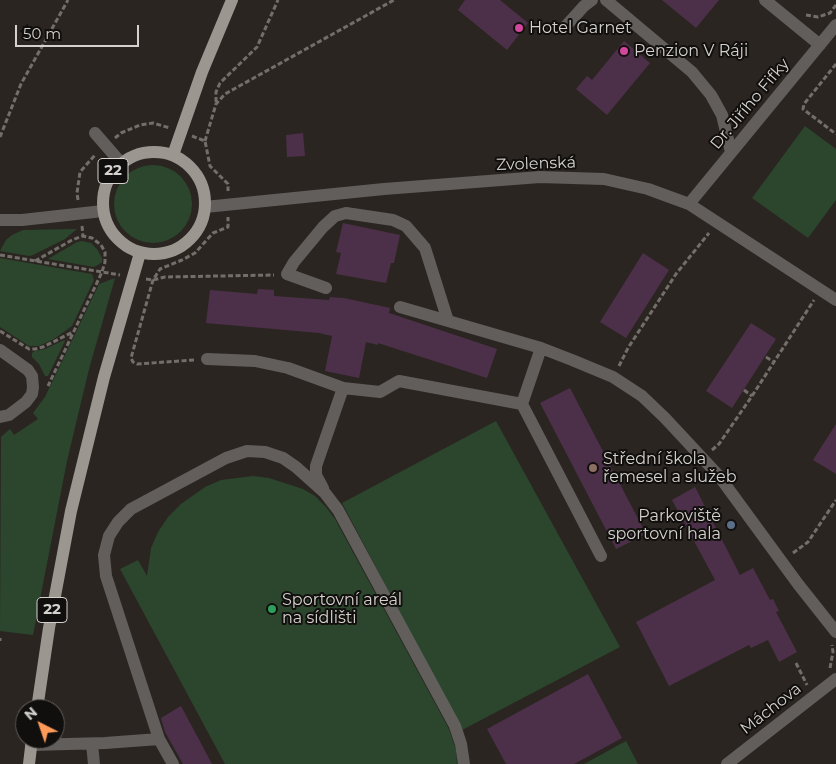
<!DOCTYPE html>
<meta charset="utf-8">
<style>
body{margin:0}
#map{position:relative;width:836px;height:764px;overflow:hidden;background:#2b2521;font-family:Montserrat,sans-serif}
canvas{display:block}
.north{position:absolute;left:15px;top:699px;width:50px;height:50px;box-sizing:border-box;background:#110f0d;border:1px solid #5f5d5a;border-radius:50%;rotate:319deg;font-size:14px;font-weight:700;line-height:20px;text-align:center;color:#d5d1ce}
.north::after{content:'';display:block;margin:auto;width:18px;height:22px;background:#fe9b59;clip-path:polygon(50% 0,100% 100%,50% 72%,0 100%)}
.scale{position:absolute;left:15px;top:25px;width:124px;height:22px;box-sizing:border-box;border:2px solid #d5d1ce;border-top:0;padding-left:6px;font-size:15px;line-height:18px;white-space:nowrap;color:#d5d1ce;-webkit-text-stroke:4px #110f0d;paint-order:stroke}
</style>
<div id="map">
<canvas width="836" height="764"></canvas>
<div class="north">N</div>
<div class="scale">50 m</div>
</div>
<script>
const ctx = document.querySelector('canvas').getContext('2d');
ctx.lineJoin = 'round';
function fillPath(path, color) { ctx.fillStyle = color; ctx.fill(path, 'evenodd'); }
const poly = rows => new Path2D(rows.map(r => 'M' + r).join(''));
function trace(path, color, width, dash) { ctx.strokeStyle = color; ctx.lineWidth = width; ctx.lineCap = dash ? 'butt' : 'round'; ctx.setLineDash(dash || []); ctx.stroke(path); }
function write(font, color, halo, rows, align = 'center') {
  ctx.font = font + ' Montserrat,sans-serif'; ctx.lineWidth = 4; ctx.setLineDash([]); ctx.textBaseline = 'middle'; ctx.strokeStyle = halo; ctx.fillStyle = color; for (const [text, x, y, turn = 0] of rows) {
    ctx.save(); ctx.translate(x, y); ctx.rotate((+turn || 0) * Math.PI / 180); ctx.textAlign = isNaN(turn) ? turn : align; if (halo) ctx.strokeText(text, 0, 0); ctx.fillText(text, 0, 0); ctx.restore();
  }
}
const green = poly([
 [805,126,836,149,836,200,808,238,752,198],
 '114 204a39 39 0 1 1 78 0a39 39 0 1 1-78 0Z',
 [77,229,65,239,33,255,29,256,0,251,6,240,12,235,23,230],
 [82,241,91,243,97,249,102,258,102,262,98,265,94,267,48,259,77,242],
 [0,258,92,274,94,280,72,326,54,339,39,346,29,346,0,327],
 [115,278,89,369,67,461,33,635,0,631,1,437,10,429,14,435,38,419,33,413,45,397,99,284],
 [64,340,65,341,48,376,45,376,39,364,32,357,32,353,35,351,45,349],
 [496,421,620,647,462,730,342,503],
 [253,476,269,478,303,489,315,496,326,507,335,519,449,729,456,750,457,764,225,764,120,569,138,560,147,576,151,548,158,532,168,517,181,504,205,487,221,480],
 [626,741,638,764,584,764]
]);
const building = poly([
 [465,0,500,0,528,23,507,50,458,10],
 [662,0,719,0,696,28],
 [624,41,650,63,607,115,576,89,587,76,592,80],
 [303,133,305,156,287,157,286,135],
 [343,223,400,235,394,263,391,263,386,283,336,274,341,253,336,252],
 [643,253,669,270,626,338,600,322],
 [258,289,274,290,274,296,329,300,330,297,344,298,390,308,389,313,497,349,487,378,378,343,378,345,366,342,359,378,325,371,332,336,319,333,206,323,210,290,257,294],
 [751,323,776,339,732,408,706,391],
 [570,388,646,534,616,549,540,403],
 [836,424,836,474,813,460],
 [695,487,740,575,753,568,770,600,773,599,779,611,776,612,797,652,779,662,768,640,751,648,749,645,669,686,636,622,715,580,672,500],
 [588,674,622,738,574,764,506,764,487,729],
 [181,706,212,764,183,764,165,732,161,718]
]);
const path = poly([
 [806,15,818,17,830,13,836,5],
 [836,64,804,104,803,109,836,134],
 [216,102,216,92,220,83,257,47,278,0],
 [192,136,205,141,210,166,228,184,228,191],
 [0,137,21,84,68,0],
 [115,138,121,133,140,125,153,123,170,128],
 [205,141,216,104,225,94,394,0],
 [78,200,77,193,80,172,95,155],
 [82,226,83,236],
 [0,255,120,275],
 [35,261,72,240,83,236,92,238,101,245,105,252,105,262,102,272,48,386],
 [146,279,153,280,165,277,274,275],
 [0,331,29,349,35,349,43,347,73,332],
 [766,357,774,362],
 [194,360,137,364,133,362,131,358,153,280,160,269,182,260,195,253,213,233,228,227,228,217],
 [619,366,628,348,676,274,709,233],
 [744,390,752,396],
 [712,450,719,444,752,396,814,300],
 [793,553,808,542,836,500],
 [0,638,0,641],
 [796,663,807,685],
 [830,668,833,652,832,645]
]);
const minor = poly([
 [606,0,692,72,711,95,722,115,731,152],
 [765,0,820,45],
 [565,27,584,6,592,0],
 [95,133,121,163],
 [689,204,836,25],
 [205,207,384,189,540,177,604,179,648,189,689,204,836,300],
 [0,220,22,220,103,211],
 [326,288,287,274,294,262,323,227,335,216,346,213,393,220,406,226,425,248,448,321],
 [400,307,541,348,572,360,613,377,642,396,665,418,719,476,798,584,836,632],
 [0,350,28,370,32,376,33,387,32,394,26,402,9,415,0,417],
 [207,359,255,361,288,368,343,388,380,392,399,381,522,404,541,348],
 [522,404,601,556],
 [323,488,316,475,316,466,343,388],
 [92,744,94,764],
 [31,745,105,743,159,739],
 [173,764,159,739,106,576,104,555,109,536,118,522,131,509,226,458,247,451,265,452,283,458,296,467,325,493,338,510,455,726,461,744,464,764],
 [727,764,836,679]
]);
const major = poly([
 '103 203a51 51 0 1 1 102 0a51 51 0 1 1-102 0Z',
 [173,155,202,72,232,0],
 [37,709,49,628,71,511,104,377,140,253],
 [29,764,32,739]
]);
const markers = [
 [519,28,5,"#d1479c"],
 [624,51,5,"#d1479c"],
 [593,468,5,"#8d6e63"],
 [731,525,5,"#5c6f8a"],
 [272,609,5,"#2e9e5b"]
];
const shields = [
 [113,171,30],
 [52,610,30]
];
const shieldNames = [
 ["22",113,171],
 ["22",52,610]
];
const poiNames = [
 ["Hotel Garnet",529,28],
 ["Penzion V Ráji",634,51],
 ["Střední škola",603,459],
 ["řemesel a služeb",603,477],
 ["Parkoviště",721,516,"right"],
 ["sportovní hala",721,534,"right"],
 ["Sportovní areál",282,600],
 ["na sídlišti",282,618]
];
const streetNames = [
 ["Dr. Jiřího Fifky",750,104,-50],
 ["Zvolenská",536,164,-2],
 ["Máchova",771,709,-38]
];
fillPath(green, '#2b462d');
fillPath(building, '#4c3049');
trace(path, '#736e6a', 3, [5, 2.5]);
trace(minor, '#615e5c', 12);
trace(major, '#9c9691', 12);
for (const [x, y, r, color] of markers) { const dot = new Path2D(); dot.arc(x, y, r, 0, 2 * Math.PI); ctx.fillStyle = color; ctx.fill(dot); trace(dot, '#110f0d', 2); }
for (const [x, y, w] of shields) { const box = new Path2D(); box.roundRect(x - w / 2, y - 12.5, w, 25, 4); ctx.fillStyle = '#110f0d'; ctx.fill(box); trace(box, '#d5d1ce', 1); }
write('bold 15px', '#d5d1ce', null, shieldNames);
write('16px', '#d5d1ce', '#110f0d', poiNames, 'left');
write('16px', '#d5d1ce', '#110f0d', streetNames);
</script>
